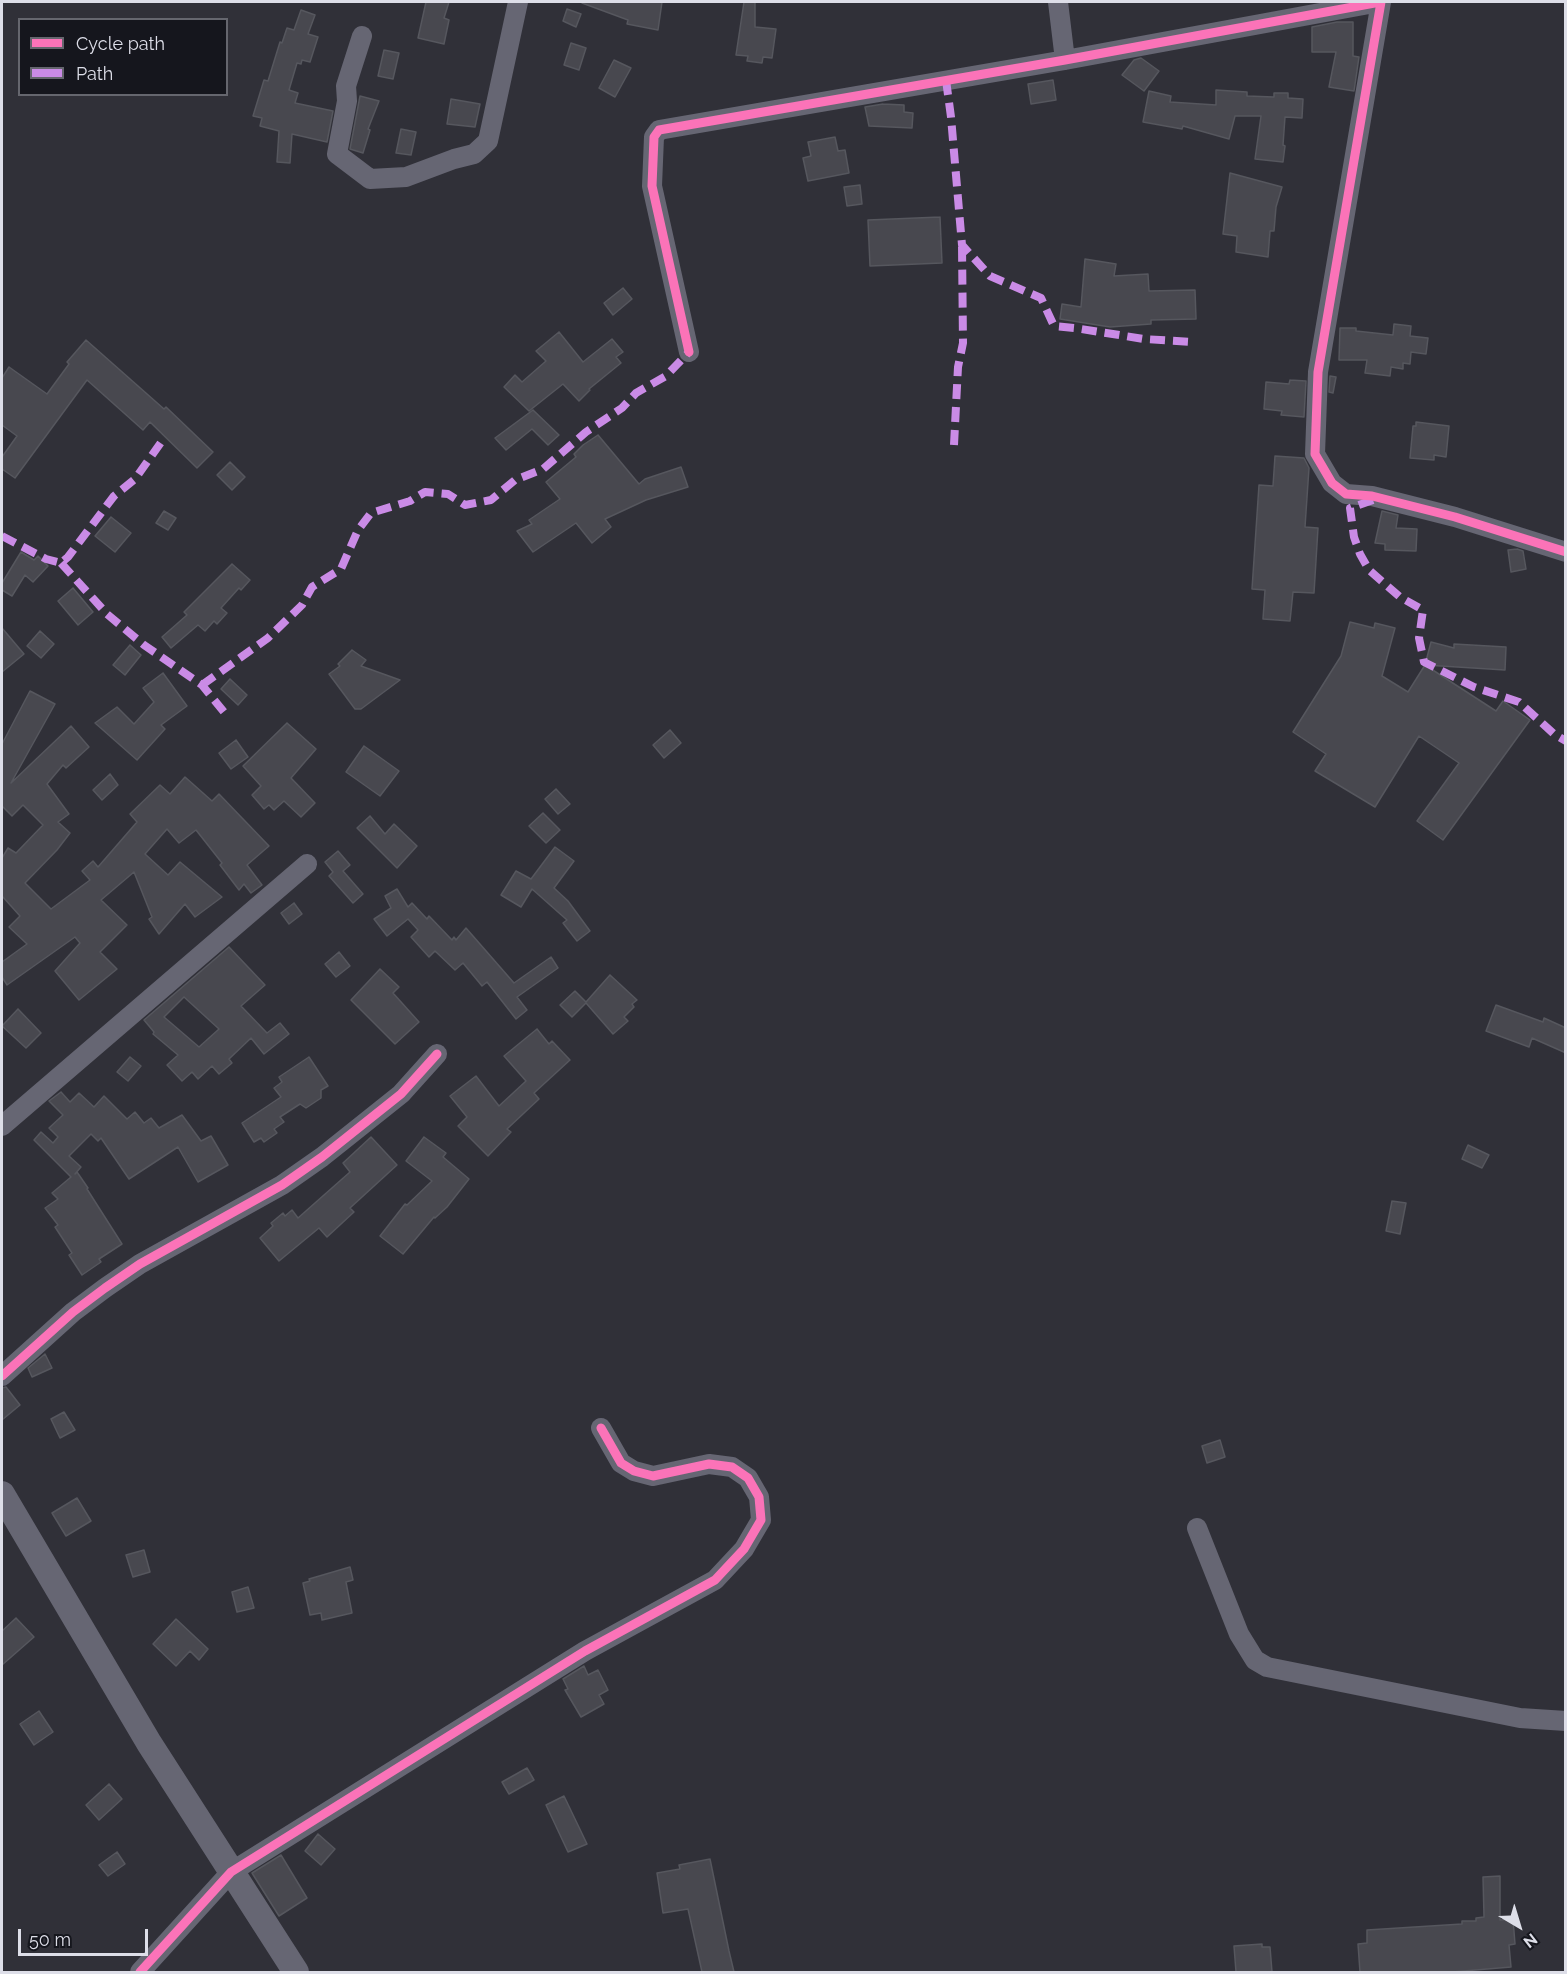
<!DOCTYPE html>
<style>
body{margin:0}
#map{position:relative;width:1567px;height:1974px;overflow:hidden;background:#303038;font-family:Raleway,sans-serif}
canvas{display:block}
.frame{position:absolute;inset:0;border:3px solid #dddee8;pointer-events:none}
.legend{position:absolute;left:18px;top:18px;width:210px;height:78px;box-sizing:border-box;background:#15161d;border:2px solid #65666e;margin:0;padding:8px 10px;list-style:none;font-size:18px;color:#dddee8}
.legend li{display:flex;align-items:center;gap:12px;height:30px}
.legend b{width:30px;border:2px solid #65666e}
.north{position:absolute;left:1489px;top:1896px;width:60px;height:60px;-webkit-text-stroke:4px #15161d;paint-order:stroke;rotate:142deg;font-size:16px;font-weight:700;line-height:24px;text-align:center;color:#dddee8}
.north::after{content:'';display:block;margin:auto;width:21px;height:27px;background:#dddee8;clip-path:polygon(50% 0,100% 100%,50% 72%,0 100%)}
.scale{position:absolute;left:18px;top:1929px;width:130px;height:27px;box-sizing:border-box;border:3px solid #dddee8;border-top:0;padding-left:8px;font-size:18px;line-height:21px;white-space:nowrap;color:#dddee8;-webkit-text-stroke:4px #15161d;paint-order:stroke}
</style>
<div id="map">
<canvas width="1567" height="1974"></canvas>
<div class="frame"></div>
<ul class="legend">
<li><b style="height:8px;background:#fb73b8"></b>Cycle path</li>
<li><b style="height:8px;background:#ca8be6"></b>Path</li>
</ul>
<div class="north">N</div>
<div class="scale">50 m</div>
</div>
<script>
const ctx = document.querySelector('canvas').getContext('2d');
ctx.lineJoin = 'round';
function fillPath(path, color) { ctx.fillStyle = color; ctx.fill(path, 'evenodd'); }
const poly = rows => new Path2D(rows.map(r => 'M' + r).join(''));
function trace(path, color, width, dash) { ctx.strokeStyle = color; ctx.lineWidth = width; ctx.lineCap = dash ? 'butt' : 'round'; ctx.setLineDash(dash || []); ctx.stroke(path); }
const building = poly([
 [426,2,449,2,444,18,449,20,444,44,418,38,426,2],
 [582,2,662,2,658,30,627,24,628,20,582,3,582,2],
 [744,2,755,2,755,27,776,29,772,58,763,57,762,63,747,61,748,56,736,55,744,2],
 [567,9,581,14,576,27,563,21,567,9],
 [301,10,315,15,308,34,318,37,310,62,302,60,301,64,297,63,289,90,298,93,295,103,333,111,327,142,292,134,290,163,277,162,279,131,260,126,262,118,253,116,264,80,268,81,280,42,282,43,287,28,294,30,301,10],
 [1337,22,1353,22,1353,56,1359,57,1354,91,1329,87,1336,52,1312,52,1312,27,1337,22],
 [571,43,586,48,579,70,564,65,571,43],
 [384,50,399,53,393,79,378,76,384,50],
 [1141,58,1159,71,1144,91,1122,75,1134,60,1141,58],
 [614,60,631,68,615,97,599,88,614,60],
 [1053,80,1056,100,1031,104,1028,84,1053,80],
 [1216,90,1247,92,1247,96,1274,97,1274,93,1288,93,1288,98,1303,99,1302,118,1285,117,1283,145,1285,146,1283,162,1255,159,1261,116,1235,116,1229,139,1183,126,1182,129,1143,122,1149,91,1171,96,1170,102,1216,105,1216,90],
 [360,96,379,101,368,129,370,130,363,153,350,149,360,96],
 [451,99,480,104,475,127,447,124,451,99],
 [883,104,904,105,904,112,913,113,912,128,869,126,865,107,883,104],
 [401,129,416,132,411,155,396,153,401,129],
 [835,137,838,151,845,150,849,173,808,181,803,158,811,156,808,142,835,137],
 [1230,173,1282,187,1276,207,1274,231,1270,231,1268,257,1236,252,1237,236,1223,234,1230,173],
 [860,185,862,204,847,206,844,187,860,185],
 [940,217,942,263,870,266,868,220,940,217],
 [1085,259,1116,264,1114,276,1148,274,1149,291,1195,290,1196,319,1151,320,1151,324,1110,327,1060,319,1062,304,1081,307,1085,259],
 [623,288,632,299,613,315,604,303,623,288],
 [1394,324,1411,326,1410,336,1428,338,1426,354,1411,352,1410,364,1403,363,1403,369,1391,367,1390,376,1365,373,1367,360,1339,360,1340,328,1356,328,1356,331,1393,335,1394,324],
 [559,332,583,362,612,339,623,352,616,357,621,363,589,389,590,390,579,401,563,384,529,411,504,387,515,375,522,382,546,361,536,351,559,332],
 [86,340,164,409,166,407,213,452,197,468,150,422,143,430,87,380,15,478,2,469,2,457,17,436,2,425,2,378,9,367,47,394,69,364,67,362,86,340],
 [1330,376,1336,377,1333,393,1329,392,1330,376],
 [1290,380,1306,381,1304,417,1281,415,1282,411,1264,409,1266,382,1289,384,1290,380],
 [533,410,559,435,548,445,532,429,506,450,495,438,533,410],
 [1416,422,1449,426,1446,457,1434,455,1434,460,1410,458,1413,426,1416,426,1416,422],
 [598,435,639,484,645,479,681,467,688,487,646,500,605,519,611,527,592,543,576,523,533,552,517,531,532,524,529,520,560,499,546,482,576,457,574,454,583,445,598,435],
 [1275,456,1304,458,1309,468,1305,527,1318,528,1314,593,1293,592,1290,621,1263,619,1265,590,1252,589,1259,485,1273,486,1275,456],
 [230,462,245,477,232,490,217,475,230,462],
 [164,511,176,518,168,530,156,523,164,511],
 [1382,511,1398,515,1396,528,1417,529,1416,551,1385,550,1385,544,1375,543,1382,511],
 [111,517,131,533,115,552,95,536,111,517],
 [1517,549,1523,551,1526,569,1511,572,1508,550,1517,549],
 [21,552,34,560,38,556,48,566,33,582,25,575,12,596,2,590,2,583,21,552],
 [232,564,250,580,241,590,239,588,221,608,227,613,217,624,214,621,205,631,198,625,171,648,162,637,187,615,184,612,232,564],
 [73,588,93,612,78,625,58,601,73,588],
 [1350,622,1374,628,1375,623,1395,628,1382,676,1408,692,1425,665,1496,711,1503,701,1530,720,1443,840,1417,821,1459,763,1419,736,1375,807,1315,771,1326,754,1293,732,1341,656,1350,622],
 [2,628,24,654,2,672,2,628],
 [40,631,54,644,41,658,27,646,40,631],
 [1431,642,1454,648,1454,644,1506,647,1505,670,1425,665,1431,642],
 [130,645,141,655,125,675,113,665,130,645],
 [352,650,366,660,361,666,400,680,361,709,355,709,329,674,340,666,338,664,352,650],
 [163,673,187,706,161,725,165,729,137,760,95,723,117,707,134,724,154,702,143,688,163,673],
 [230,679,247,695,238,705,221,689,230,679],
 [30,691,55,704,11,783,71,726,89,747,66,768,63,765,47,784,69,814,58,822,70,833,57,850,25,883,51,909,90,880,82,871,93,861,98,867,137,822,130,814,160,785,170,794,185,777,212,801,219,794,269,846,247,865,262,885,251,893,244,884,239,890,220,865,222,863,196,830,179,843,167,829,145,854,168,875,180,862,222,897,195,917,185,904,159,934,149,919,152,917,134,872,101,900,127,925,100,952,117,969,79,1000,55,971,80,943,75,937,7,985,2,977,2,962,27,944,9,927,20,916,2,896,2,858,8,848,16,853,43,825,23,805,12,816,2,806,2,744,30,691],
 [287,723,316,749,291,778,315,803,301,817,284,801,274,810,269,805,264,809,252,795,261,786,243,766,287,723],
 [670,730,681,743,664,758,653,745,670,730],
 [236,740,248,757,231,769,219,753,236,740],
 [364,746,399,771,380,796,346,772,364,746],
 [110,774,118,785,102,800,93,790,110,774],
 [556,789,570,804,558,814,545,799,556,789],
 [543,813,560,830,546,843,529,826,543,813],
 [370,816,385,834,394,824,417,846,397,868,357,828,370,816],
 [555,847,574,861,554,888,568,901,590,931,577,941,563,923,567,920,532,889,521,907,501,895,516,871,531,879,555,847],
 [338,851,350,865,343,871,363,894,353,903,329,876,333,872,325,862,338,851],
 [397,889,408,907,412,903,427,919,429,916,452,940,454,937,456,940,466,928,514,983,551,957,558,968,517,997,527,1010,516,1019,487,982,482,986,463,963,455,970,435,951,429,957,411,937,418,930,408,919,387,936,374,919,391,908,385,896,397,889],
 [294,903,302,914,289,924,281,913,294,903],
 [229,947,265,985,241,1006,267,1033,280,1023,289,1034,264,1054,251,1038,229,1059,232,1063,219,1074,212,1066,198,1079,192,1072,182,1081,167,1065,178,1055,153,1034,154,1032,144,1020,229,947],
 [184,997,219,1029,199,1047,164,1017,184,997],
 [339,952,350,966,336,977,325,964,339,952],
 [380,969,399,987,393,993,419,1022,395,1044,351,1000,380,969],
 [610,975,637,1000,632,1004,634,1007,624,1017,628,1021,613,1034,586,1003,572,1017,560,1005,575,991,586,1002,610,975],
 [1496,1005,1543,1022,1544,1018,1566,1028,1566,1053,1532,1038,1529,1047,1486,1031,1496,1005],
 [18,1009,41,1033,26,1048,2,1026,18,1009],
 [537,1029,549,1044,552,1041,570,1060,534,1093,539,1099,507,1129,511,1132,488,1156,458,1126,467,1117,450,1096,476,1076,499,1106,526,1081,504,1056,537,1029],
 [130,1057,141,1066,128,1081,117,1072,130,1057],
 [309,1057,328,1086,321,1090,321,1098,306,1108,300,1104,280,1117,284,1122,274,1129,277,1133,264,1142,261,1138,254,1142,242,1123,281,1097,274,1088,282,1082,279,1077,309,1057],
 [61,1092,70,1102,79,1093,94,1107,104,1096,127,1119,135,1112,144,1123,151,1118,159,1128,182,1115,201,1141,211,1136,228,1165,198,1182,178,1147,129,1179,101,1138,98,1141,91,1134,69,1156,81,1167,75,1174,77,1172,88,1188,87,1189,122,1244,99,1259,101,1262,82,1275,69,1255,72,1253,55,1227,58,1225,45,1208,58,1199,52,1193,71,1177,34,1140,41,1132,53,1143,58,1137,49,1128,63,1115,49,1101,61,1092],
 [371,1137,397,1165,350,1208,354,1212,327,1237,319,1228,279,1261,260,1238,273,1226,271,1223,283,1213,285,1216,292,1210,298,1218,350,1172,343,1163,371,1137],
 [424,1137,446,1153,443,1157,469,1179,447,1207,435,1218,434,1217,403,1254,380,1236,405,1204,407,1205,432,1181,406,1161,424,1137],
 [1468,1145,1489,1155,1482,1168,1462,1159,1468,1145],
 [1392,1201,1406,1203,1400,1234,1386,1231,1392,1201],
 [45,1354,52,1368,32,1377,28,1368,45,1354],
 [6,1387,20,1405,2,1420,2,1388,6,1387],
 [64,1412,75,1430,60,1438,51,1419,64,1412],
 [1220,1440,1225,1457,1207,1463,1202,1446,1220,1440],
 [77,1498,91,1521,66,1536,52,1513,77,1498],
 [144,1550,150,1572,133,1577,126,1555,144,1550],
 [350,1567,353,1580,346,1582,352,1613,322,1620,321,1613,310,1615,303,1583,310,1581,309,1579,350,1567],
 [248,1587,254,1608,237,1612,232,1592,248,1587],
 [16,1618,34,1637,2,1665,2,1631,16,1618],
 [176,1619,208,1649,199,1660,190,1651,176,1666,153,1644,176,1619],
 [584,1666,588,1675,598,1670,608,1690,599,1695,604,1704,581,1717,565,1690,568,1689,563,1679,584,1666],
 [39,1711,53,1732,34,1745,20,1724,39,1711],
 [527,1768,534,1780,509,1794,502,1782,527,1768],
 [109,1784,122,1799,99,1820,86,1805,109,1784],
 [564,1796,587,1844,568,1852,546,1805,564,1796],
 [318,1834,335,1849,321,1865,305,1851,318,1834],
 [117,1852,125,1864,108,1876,99,1865,117,1852],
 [281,1855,307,1898,279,1916,252,1873,281,1855],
 [710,1859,729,1951,734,1972,702,1972,688,1909,663,1913,657,1873,680,1869,679,1865,710,1859],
 [1500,1876,1500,1920,1513,1919,1515,1944,1509,1945,1511,1967,1452,1972,1360,1972,1358,1944,1367,1943,1367,1930,1462,1924,1462,1921,1476,1921,1476,1918,1484,1917,1483,1877,1500,1876],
 [1262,1944,1262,1947,1270,1947,1272,1972,1236,1972,1234,1946,1262,1944]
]);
const minor = poly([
 [1058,2,1065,60],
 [1381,2,1318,372,1315,454,1332,483,1346,494,1372,496,1455,517,1566,552],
 [362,36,346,86,347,101,337,154,370,179,406,177,454,159,474,154,488,141,518,2],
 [689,352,652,186,654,137,659,130,1065,60,1380,2],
 [2,1126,307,864],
 [2,1376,73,1312,105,1288,140,1264,282,1185,322,1157,401,1094,437,1054],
 [1197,1528,1239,1634,1255,1660,1267,1667,1520,1718,1566,1721],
 [140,1972,231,1872,585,1651,715,1580,744,1549,761,1520,759,1497,748,1478,732,1467,709,1464,653,1476,634,1471,621,1463,601,1428]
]);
const tertiary = poly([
 [2,1494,149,1743,296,1972]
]);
const quiet = poly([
 [946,80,951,117,962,245,990,276,1041,298,1054,326,1075,328,1144,339,1192,342],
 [954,445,958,367,963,343,962,245],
 [1373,500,1350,508,1354,537,1360,554,1369,570,1400,597,1423,610,1419,638,1424,662,1474,687,1519,702,1554,734,1566,741],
 [2,536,46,559,61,563,68,557,114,496,135,479,162,441],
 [61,563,107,614,144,645,202,685,228,717],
 [202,685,268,638,302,605,312,587,341,569,358,530,371,513,410,501,425,492,448,494,465,505,491,500,515,480,543,469,586,432,622,408,636,393,666,376,689,352]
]);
const cycleway = poly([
 [1381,2,1318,372,1315,454,1332,483,1346,494,1372,496,1455,517,1566,552],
 [689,352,652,186,654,137,659,130,1065,60,1380,2],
 [2,1376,73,1312,105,1288,140,1264,282,1185,322,1157,401,1094,437,1054],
 [140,1972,231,1872,585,1651,715,1580,744,1549,761,1520,759,1497,748,1478,732,1467,709,1464,653,1476,634,1471,621,1463,601,1428]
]);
fillPath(building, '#48484f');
trace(building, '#56575e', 1.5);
trace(minor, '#666673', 20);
trace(tertiary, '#666673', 26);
trace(quiet, '#ca8be6', 8, [15, 8]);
trace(cycleway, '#fb73b8', 9);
</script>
